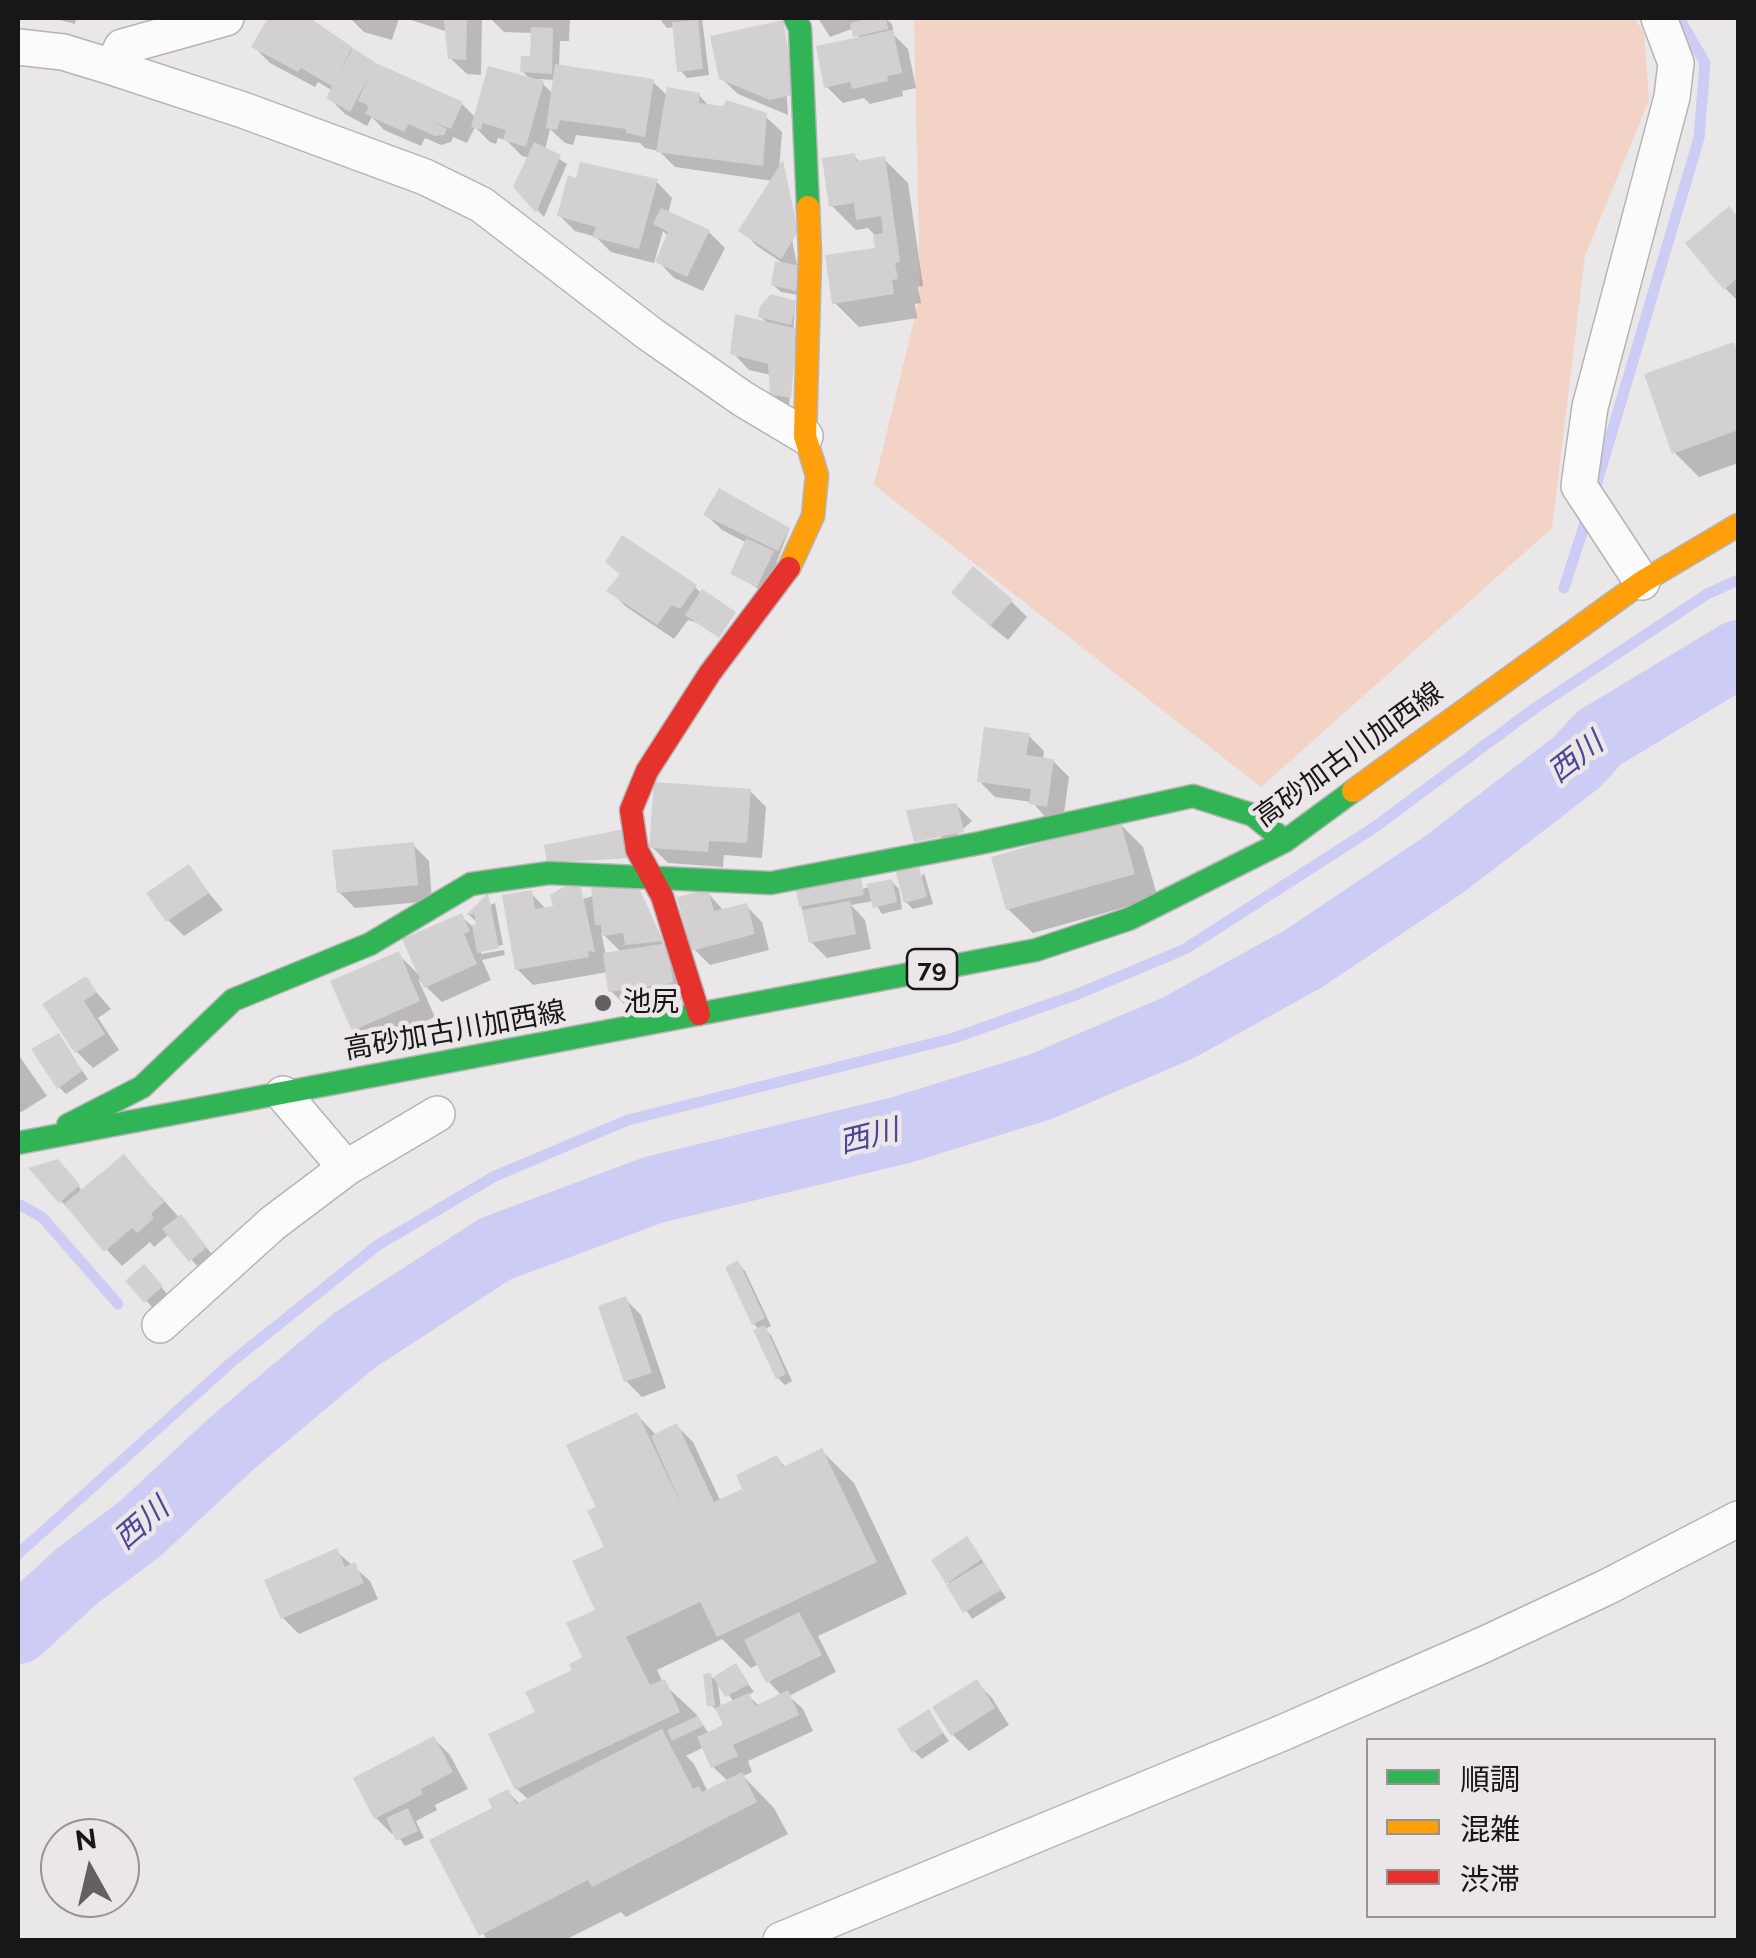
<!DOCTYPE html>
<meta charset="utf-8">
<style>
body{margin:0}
#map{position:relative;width:1756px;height:1958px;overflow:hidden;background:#eae7e8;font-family:Raleway,"Noto Sans JP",sans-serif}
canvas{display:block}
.frame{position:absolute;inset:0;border:20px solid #181718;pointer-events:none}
.legend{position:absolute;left:1366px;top:1738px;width:350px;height:180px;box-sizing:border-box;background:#ebe6e8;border:2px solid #979395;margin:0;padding:12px 18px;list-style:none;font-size:30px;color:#181718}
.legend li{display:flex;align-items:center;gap:20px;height:50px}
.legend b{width:50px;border:2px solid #979395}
.north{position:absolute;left:40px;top:1818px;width:100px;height:100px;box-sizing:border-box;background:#ebe6e8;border:2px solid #979395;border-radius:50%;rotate:352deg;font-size:28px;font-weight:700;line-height:40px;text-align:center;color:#181718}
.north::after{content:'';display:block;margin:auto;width:35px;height:45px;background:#626061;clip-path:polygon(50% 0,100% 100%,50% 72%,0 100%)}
</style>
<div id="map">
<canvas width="1756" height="1958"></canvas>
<div class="frame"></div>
<ul class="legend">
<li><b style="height:12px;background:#30b455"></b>順調</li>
<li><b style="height:12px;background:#ff9f0a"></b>混雑</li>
<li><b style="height:12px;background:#e5322d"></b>渋滞</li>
</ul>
<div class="north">N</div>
</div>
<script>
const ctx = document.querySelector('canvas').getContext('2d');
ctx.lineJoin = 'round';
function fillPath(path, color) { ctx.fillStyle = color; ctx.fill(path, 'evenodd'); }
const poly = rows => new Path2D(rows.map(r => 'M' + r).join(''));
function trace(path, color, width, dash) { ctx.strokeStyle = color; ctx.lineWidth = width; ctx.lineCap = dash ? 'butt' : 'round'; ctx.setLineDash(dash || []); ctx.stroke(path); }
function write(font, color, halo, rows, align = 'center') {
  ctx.font = font + ' Raleway,"Noto Sans JP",sans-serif'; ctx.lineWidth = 9; ctx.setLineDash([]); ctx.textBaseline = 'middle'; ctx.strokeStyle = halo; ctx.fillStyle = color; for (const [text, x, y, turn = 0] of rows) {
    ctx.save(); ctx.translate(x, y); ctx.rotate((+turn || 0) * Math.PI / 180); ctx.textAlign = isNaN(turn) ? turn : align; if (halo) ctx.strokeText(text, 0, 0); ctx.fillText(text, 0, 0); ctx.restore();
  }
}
const green = poly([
 [914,18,1634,18,1644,32,1649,100,1585,256,1552,528,1261,787,874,485,920,296]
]);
const shadow = poly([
 [52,18,76,18,75,24],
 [271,18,307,18,375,65,462,104,476,118,531,80,522,71,532,59,533,33,504,32,490,18,570,18,569,41,560,41,559,67,653,82,668,96,699,95,710,107,765,116,782,132,779,172,803,296,781,292,773,285,787,266,757,246,741,230,773,181,675,167,659,151,645,148,640,143,576,135,573,145,565,143,550,129,545,150,567,164,544,217,516,187,529,158,522,156,506,140,498,138,496,144,490,142,475,127,467,143,453,137,451,142,441,145,425,138,421,146,384,130,372,117,367,126,345,114,329,98,333,91,318,82,315,87,270,63,254,47],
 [538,79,555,80,553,94],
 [350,18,399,18,392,40,364,32],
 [405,18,482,18,481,75,467,74,450,58,448,32],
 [659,18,702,18,709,75,687,78,680,70,675,27,667,28],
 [818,18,866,18,868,21,885,18,892,24,894,35,908,49,916,88,902,91,903,96,870,104,864,98,843,103,827,87,860,40,854,28,830,37],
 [782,23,788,115,738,94,721,78],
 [854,156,861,163,884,159,908,183,923,286,918,287,921,303,915,304,917,318,859,327,834,302,878,250,875,235,868,228,856,230,832,206],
 [657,182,672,198,668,214,709,232,725,248,703,291,674,278,657,260,669,237,663,231,654,263,611,252,596,237,575,231,559,215],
 [1738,214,1738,301,1725,288,1735,216],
 [795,303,789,409,772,393,771,375,749,370,733,353,768,324,760,316],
 [1733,345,1738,350,1738,463,1699,477,1674,452],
 [706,515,789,530,765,593,733,573,747,543,722,530],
 [695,587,702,594,698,623,688,620,674,639,625,606,610,590],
 [1011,601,1027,617,1008,640,970,609],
 [1028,735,1044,751,1043,760,1053,761,1069,777,1063,821,1048,820,1032,802,995,797,979,781],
 [750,791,766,807,762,858,724,855,723,867,668,863,652,847],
 [956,805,972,821,932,857],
 [1119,823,1143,847,1158,898,1033,933,1008,909],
 [413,845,429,861,432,901,355,908,339,892],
 [188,868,223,910,184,936,168,920],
 [924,873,933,904,913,909,906,902],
 [891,881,899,889,902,909,882,914,874,901,851,905,865,920,871,949,827,958,811,942,801,906],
 [635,883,688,998,627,1007,611,991,608,972,533,985,517,969,531,893,547,910],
 [601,932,622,953,606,955],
 [707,892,724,911,746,906,762,922,769,950,710,965,694,949],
 [495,903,503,945,481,949,481,954,504,950,505,955,482,960,491,980,442,1002,418,979,435,1017,370,1045,354,1029,398,954,421,977,461,916,473,927,480,925,468,914],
 [85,979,111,1009,98,1018,119,1050,93,1068,77,1052,46,1005],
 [58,1036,88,1079,66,1094,59,1087],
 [18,1054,47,1096,18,1114],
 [65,1170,83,1192,139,1173,213,1255,198,1267,169,1234,154,1247,150,1242,122,1266,61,1201],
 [738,1263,745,1271,771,1326,765,1329,771,1335,792,1381,785,1385,778,1378,757,1331,760,1330,754,1324],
 [151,1275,168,1295,153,1308,128,1281],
 [625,1299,641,1315,666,1388,642,1397,626,1381],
 [637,1415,657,1436,677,1426,693,1442,721,1502,746,1490,777,1458,786,1468,822,1451,854,1483,907,1594,818,1636,836,1672,789,1696,803,1709,813,1731,748,1761,752,1772,743,1776,774,1808,788,1834,626,1917,621,1912,565,1940,487,1940,433,1841,496,1809,508,1792,520,1804,529,1800,517,1789,538,1713,586,1659,599,1611,607,1548,599,1508],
 [722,1639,751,1668,759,1664,769,1682,782,1696,759,1706,748,1695,754,1692,736,1666,714,1679,710,1676,710,1705,720,1712,727,1726,709,1734,696,1714,663,1683,657,1670],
 [717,1679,734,1702,721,1708],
 [704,1747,713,1767,729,1782,708,1792,694,1764,686,1756],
 [974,1547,1006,1598,972,1619,934,1560],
 [336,1551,370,1581,378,1599,299,1634,283,1618],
 [976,1682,992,1698,1009,1725,969,1751,953,1735],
 [928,1713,949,1741,922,1759,914,1751],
 [434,1739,450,1755,468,1789,435,1805,437,1810,416,1821,424,1838,405,1846,395,1832,392,1834,376,1818]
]);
const stream = poly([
 [1593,496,1699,138,1705,63,1679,18],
 [1564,588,1588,514],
 [18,1204,42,1217,118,1304],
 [18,1554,234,1360,378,1245,495,1176,628,1120,954,1038,1078,994,1185,949,1375,827,1535,708,1707,594,1738,580]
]);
const river = poly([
 [18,1630,77,1576,141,1528,231,1444,355,1340,495,1249,653,1190,901,1130,1040,1087,1178,1028,1303,959,1446,863,1577,762,1599,738,1738,654]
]);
const building = poly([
 [268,18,310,18,352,47,339,73,353,48,376,63,463,102,451,129,430,120,447,129,444,135,435,136,409,124,404,132,365,114,369,106,358,101,369,76,350,112,326,98,332,86,301,68,298,72,251,47],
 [435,18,467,18,466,60,448,59,444,21],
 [872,18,886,18,888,29,853,37,850,23],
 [698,20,703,69,677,72,672,22],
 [783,20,796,94,770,100,719,79,710,36],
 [531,27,553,28,552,74,520,72,521,56,530,56],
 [893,30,902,73,887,76,888,81,852,89,850,82,824,88,816,46],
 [555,64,654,79,645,137,626,133,626,129,560,120,557,130,546,128],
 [488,66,544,81,526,147,503,140,506,130,482,123,481,130,471,127],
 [667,87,700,93,699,103,723,106,726,100,767,113,763,166,656,152],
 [534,142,561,155,536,213,513,187],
 [855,153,856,161,885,156,900,262,895,263,898,279,892,280,894,294,832,304,825,255,875,248,873,235,883,233,881,216,856,220,854,203,829,207,822,158],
 [783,160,798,232,781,259,738,231],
 [580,162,658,179,639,249,592,237,596,227,557,216,568,175,576,178],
 [1729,206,1735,214,1738,210,1738,277,1724,290,1685,243],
 [661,208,710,230,687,277,655,262,668,232,653,224],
 [775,261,801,266,796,291,771,285],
 [771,294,797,301,791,325,758,317,760,306],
 [735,314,797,329,791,398,770,394,768,364,730,354],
 [1734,342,1738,355,1738,430,1672,454,1644,374],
 [719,488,790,528,778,551,703,515],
 [622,535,697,585,680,609,672,605,657,625,606,591,620,574,605,562],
 [746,538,774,551,757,587,730,574],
 [973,566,1013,600,990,626,951,593],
 [702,589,736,612,719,638,685,615],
 [984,727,1030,733,1026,755,1054,759,1047,807,1029,804,1031,789,977,782],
 [654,782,751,789,747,843,709,841,708,852,649,848],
 [957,803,964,832,914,842,906,810],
 [1120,820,1135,874,1006,910,991,857],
 [624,829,631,858,547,863,544,845],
 [414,842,418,885,337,893,332,850],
 [918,863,927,897,904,903,895,869],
 [189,864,209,893,166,922,146,893],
 [861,877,864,895,799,907,796,890],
 [579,878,595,952,588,951,589,957,515,970,502,895,532,890,535,909,553,906,550,895],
 [892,879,897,902,873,908,867,884],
 [636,881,663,941,625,945,623,933,602,936,601,925,595,925,591,886],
 [708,889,714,911,747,903,755,934,691,951,677,897],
 [488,893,499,948,477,953,472,925,476,924,474,914,466,915],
 [850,901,856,934,809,943,802,910],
 [462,913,470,931,464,934,477,964,424,988,402,939],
 [668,943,673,983,608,992,603,953],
 [399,951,420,1001,352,1031,330,981],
 [86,976,97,992,84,1001,105,1034,75,1053,42,1004],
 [59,1033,82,1071,57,1089,31,1049],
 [124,1154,164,1202,151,1214,154,1218,137,1233,132,1228,104,1252,64,1204],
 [58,1159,80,1185,59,1203,28,1168],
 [181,1214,207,1247,189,1262,162,1229],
 [738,1260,765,1318,752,1325,725,1267],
 [144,1264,163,1286,144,1303,125,1281],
 [626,1296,652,1373,624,1382,598,1306],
 [765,1325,786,1374,776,1379,753,1330],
 [637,1412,686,1515,651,1436,677,1423,714,1502,742,1489,736,1475,777,1455,783,1467,822,1448,877,1562,717,1637,700,1602,626,1637,650,1685,665,1679,680,1712,515,1790,488,1734,535,1712,525,1692,572,1670,569,1664,582,1657,566,1623,595,1610,572,1561,604,1547,587,1511,596,1507,566,1445],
 [967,1536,982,1559,946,1584,931,1560],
 [337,1548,345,1567,355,1562,364,1583,281,1619,264,1580],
 [984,1562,1001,1590,963,1613,946,1585],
 [799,1612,822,1655,766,1683,744,1640],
 [736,1663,749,1684,725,1697,713,1677],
 [711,1673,715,1706,707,1706,703,1674],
 [977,1679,995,1708,951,1736,932,1707],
 [788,1690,799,1715,733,1745,738,1756,711,1768,697,1737,723,1725,715,1708,749,1693,755,1706],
 [929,1709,943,1733,912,1753,897,1729],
 [698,1716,703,1726,672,1741,667,1730],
 [662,1729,693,1789,699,1786,702,1792,742,1772,757,1802,592,1887,588,1880,479,1936,429,1840,492,1808,488,1799,508,1789,516,1804],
 [434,1736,453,1772,421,1789,423,1794,374,1819,353,1778],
 [408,1808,418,1831,396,1841,386,1818]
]);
const street = poly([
 [18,47,63,52,112,67,243,110,425,177,482,205,650,334,743,399,805,436],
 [112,67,122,47,226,18],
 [1642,582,1579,486,1590,407,1672,97,1676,63,1659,18],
 [283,1094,346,1168],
 [160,1325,273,1223,346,1168,437,1114],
 [781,1940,1282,1733,1483,1645,1607,1587,1738,1519]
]);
const fast = poly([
 [795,18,800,28,808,207],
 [68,1125,142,1087,233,1000,370,944,471,884,549,873,771,883,980,843,1193,796,1253,815,1285,841],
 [18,1143,1036,950,1129,919,1285,841,1353,791]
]);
const slow = poly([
 [789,568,813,516,817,475,805,436,810,254,808,207],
 [1353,791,1642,582,1738,525]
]);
const jam = poly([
 [699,1014,662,896,637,850,631,810,647,771,710,673,789,568]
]);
const markers = [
 [603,1003,10,"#626061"]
];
const shields = [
 [932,969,50]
];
const shieldNames = [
 ["79",932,969]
];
const streetNames = [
 ["高砂加古川加西線",1349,755,-36],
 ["高砂加古川加西線",455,1031,-10]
];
const poiNames = [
 ["池尻",623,1003]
];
const waterNames = [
 ["西川",1576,758,-38],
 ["西川",869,1137,-14],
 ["西川",142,1524,-41]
];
fillPath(green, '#f3d3c6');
fillPath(shadow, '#0003');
trace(stream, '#cdccf4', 11);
trace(river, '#cdccf4', 68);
fillPath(building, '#d2d0d1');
trace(street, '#b6b3b4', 38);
trace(fast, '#b6b3b4', 25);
trace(slow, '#b6b3b4', 25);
trace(jam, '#b6b3b4', 25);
trace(street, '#fcfbfc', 35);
trace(fast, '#30b455', 22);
trace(slow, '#ff9f0a', 22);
trace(jam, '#e5322d', 22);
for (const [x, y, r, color] of markers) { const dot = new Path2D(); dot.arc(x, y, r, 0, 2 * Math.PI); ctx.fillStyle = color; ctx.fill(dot); trace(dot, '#ebe6e8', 4); }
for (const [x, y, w] of shields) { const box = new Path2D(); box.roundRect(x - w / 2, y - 20, w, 40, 8); ctx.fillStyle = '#ebe6e8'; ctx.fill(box); trace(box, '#181718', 2.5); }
write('bold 25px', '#181718', null, shieldNames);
write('28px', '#181718', '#ebe6e8', streetNames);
write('28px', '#181718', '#ebe6e8', poiNames, 'left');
write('italic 30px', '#4e4696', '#ebe6e8', waterNames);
</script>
